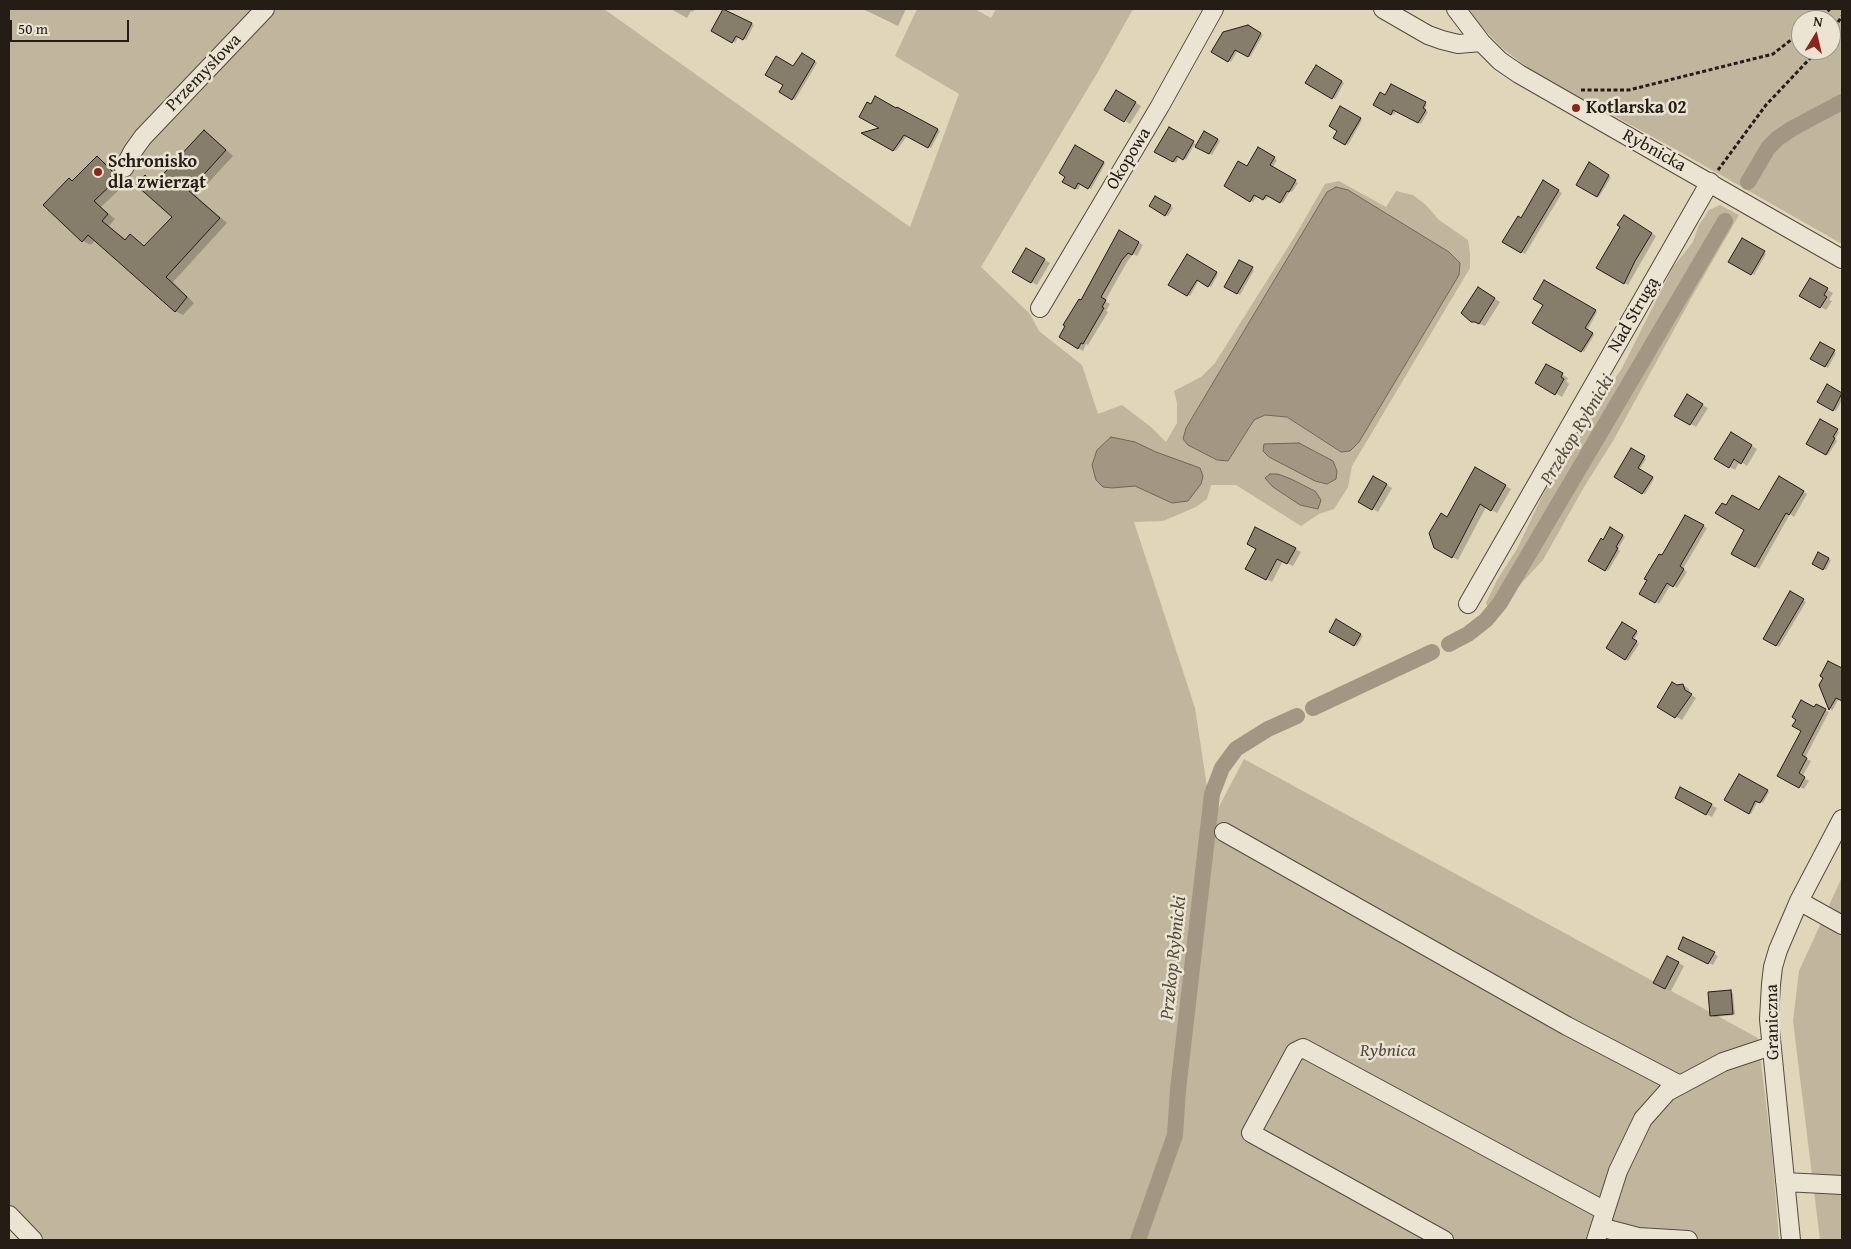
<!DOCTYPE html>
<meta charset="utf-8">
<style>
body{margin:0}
#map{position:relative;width:1851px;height:1249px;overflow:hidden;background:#e0d6b9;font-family:"Gentium Book Plus",serif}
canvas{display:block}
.frame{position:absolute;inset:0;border:10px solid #261c16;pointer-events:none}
.north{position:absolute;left:1791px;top:10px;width:50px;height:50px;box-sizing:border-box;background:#ebe4d2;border:1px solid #9c9487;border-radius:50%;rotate:9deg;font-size:14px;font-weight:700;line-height:20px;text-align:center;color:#261c16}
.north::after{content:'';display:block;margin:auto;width:18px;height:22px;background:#8f2418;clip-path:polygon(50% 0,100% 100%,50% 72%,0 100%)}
.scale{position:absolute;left:10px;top:20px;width:119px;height:22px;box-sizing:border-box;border:2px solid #261c16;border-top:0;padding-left:6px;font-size:15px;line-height:18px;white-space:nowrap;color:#261c16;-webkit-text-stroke:4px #ebe4d2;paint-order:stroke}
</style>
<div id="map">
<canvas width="1851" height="1249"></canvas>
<div class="frame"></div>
<div class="north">N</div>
<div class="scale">50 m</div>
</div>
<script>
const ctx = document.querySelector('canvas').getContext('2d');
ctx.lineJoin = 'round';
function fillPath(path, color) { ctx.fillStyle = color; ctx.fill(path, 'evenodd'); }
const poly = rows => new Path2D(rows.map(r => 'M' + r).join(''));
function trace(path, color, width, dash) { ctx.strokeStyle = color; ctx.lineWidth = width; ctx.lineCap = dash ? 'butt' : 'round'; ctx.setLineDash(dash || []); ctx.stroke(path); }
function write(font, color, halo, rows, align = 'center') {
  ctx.font = font + ' "Gentium Book Plus",serif'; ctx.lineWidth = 5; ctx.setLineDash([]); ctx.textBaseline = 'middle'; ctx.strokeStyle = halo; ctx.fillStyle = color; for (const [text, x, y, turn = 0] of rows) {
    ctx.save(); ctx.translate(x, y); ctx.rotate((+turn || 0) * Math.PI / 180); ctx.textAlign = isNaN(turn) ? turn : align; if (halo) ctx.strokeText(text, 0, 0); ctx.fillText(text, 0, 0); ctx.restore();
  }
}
const green = poly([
 [9,9,604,9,910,227,959,94,895,56,917,9,975,9,991,18,996,9,1133,9,1099,70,981,267,1030,314,1039,331,1082,365,1098,414,1122,405,1151,427,1166,442,1177,423,1177,403,1174,391,1201,377,1215,363,1295,236,1325,184,1339,181,1386,207,1396,191,1413,195,1426,205,1439,220,1468,240,1470,254,1470,268,1352,466,1348,487,1334,509,1319,514,1301,526,1236,485,1211,485,1207,499,1196,507,1163,521,1134,522,1195,708,1212,820,1244,759,1758,1038,1772,1153,1779,1240,37,1240,9,1211],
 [1348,190,1449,252,1460,263,1459,275,1359,442,1350,451,1340,452,1287,417,1265,415,1254,420,1228,461,1217,460,1188,445,1183,439,1186,428,1327,192],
 [1299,443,1333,461,1315,481],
 [1278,474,1315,490,1317,509,1300,505,1273,487],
 [1469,9,1842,9,1842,244,1675,149,1533,72,1502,48,1478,23],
 [1801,20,1831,20,1831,50,1801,50],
 [1720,205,1739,215,1693,295,1613,441,1584,487,1543,560,1515,590,1502,611,1489,610,1486,603,1497,580,1517,549,1556,467,1606,390,1621,370,1673,267,1693,242,1699,225,1709,210],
 [1842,877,1842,1240,1820,1240,1793,1021,1799,971]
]);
const water = poly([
 [1336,187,1348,190,1449,252,1460,263,1459,275,1359,442,1350,451,1341,452,1287,417,1265,415,1254,420,1228,461,1217,460,1188,445,1183,439,1186,428,1327,192,1336,187],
 [1111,437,1135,442,1156,452,1200,468,1203,476,1201,484,1188,501,1172,503,1135,486,1112,488,1103,487,1096,480,1092,465,1097,450,1111,437],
 [1299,443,1333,461,1337,471,1336,479,1327,484,1315,481,1269,457,1263,451,1264,444,1299,443],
 [1270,474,1278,474,1291,479,1315,491,1321,500,1318,509,1300,505,1273,487,1265,478,1270,474]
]);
const shadow = poly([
 [671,9,695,9,693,12,691,11,687,18],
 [863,9,906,9,898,26],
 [724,11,754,25,746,40,739,36,735,43,713,30],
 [1248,26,1263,35,1250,57,1238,50,1231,62,1213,52],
 [802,54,817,63,795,100,780,92],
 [1316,67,1344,83,1335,99,1307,82],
 [1392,86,1427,105,1424,110,1428,112,1421,124,1396,110,1394,115,1375,105,1386,96],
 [1117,92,1141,106,1130,124,1106,109],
 [897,108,940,131,931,148,907,136,896,151,892,149,882,129],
 [1340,108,1362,120,1348,145,1334,138,1339,131],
 [1169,129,1197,145,1205,132,1220,141,1212,155,1194,145,1186,160,1180,156,1176,163,1156,151],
 [204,132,212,137,233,156,196,196,227,223,173,282,194,303,183,315,175,311,95,240,91,245,83,241,73,182,97,158,105,162,121,178,117,182,122,187,101,207,115,219,109,226,126,240,130,236,146,247,174,217,145,177,156,184],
 [1075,147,1105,164,1091,189,1081,183,1078,190,1064,182],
 [1258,149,1277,160,1272,168,1298,183,1292,192,1290,191,1283,203,1269,195,1266,200,1257,195,1253,202,1225,186,1247,167],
 [1589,164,1611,177,1599,197,1577,184],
 [1543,182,1562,193,1525,254,1504,242,1521,219],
 [1155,197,1173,208,1168,216,1150,206],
 [1624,217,1656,236,1628,285,1598,268,1621,226],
 [1119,232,1143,245,1137,256,1133,254,1127,262,1105,301,1110,304,1106,311,1108,312,1088,345,1086,344,1083,351,1061,337,1081,302],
 [1742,240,1766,254,1754,275,1730,261],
 [1027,250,1050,263,1037,285,1014,272],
 [1187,256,1218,274,1211,287,1199,280,1190,296,1170,285],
 [1240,261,1254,270,1240,295,1226,286],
 [1811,280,1833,293,1829,300,1832,301,1826,310,1801,296],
 [1545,282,1597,312,1587,331,1594,335,1584,352,1534,322,1544,304],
 [1478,289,1500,302,1485,326,1472,321],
 [1820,344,1836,353,1828,368,1812,358],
 [1547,366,1568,378,1566,381,1569,384,1562,397,1537,382],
 [1827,386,1842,395,1842,400,1836,411,1818,401],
 [1687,396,1708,408,1696,427,1676,415],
 [1821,421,1839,432,1835,439,1837,441,1828,455,1808,443],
 [1731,433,1757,449,1747,466,1740,461,1735,470,1716,459],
 [1631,450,1646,459,1639,470,1654,479,1645,494,1615,476],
 [1475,469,1511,489,1497,513,1486,507,1458,560,1441,551,1447,518],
 [1374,477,1392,488,1378,512,1360,501],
 [1780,478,1807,494,1794,517,1790,514,1759,569,1732,553,1746,529,1727,507,1760,512],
 [1686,516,1707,528,1683,569,1687,572,1677,588,1671,584,1659,604,1641,594],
 [1611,529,1625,537,1618,549,1620,551,1608,571,1590,560],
 [1295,549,1301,552,1293,566,1283,561,1272,582,1247,569],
 [1818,554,1831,560,1826,570,1813,563],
 [1790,593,1806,602,1779,647,1765,638],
 [1336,621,1363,636,1357,646,1330,631],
 [1623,624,1638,633,1634,640,1639,644,1628,661,1608,648],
 [1829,662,1842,670,1842,700,1839,698,1832,711,1821,685],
 [1683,685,1689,689,1690,694,1696,698,1682,720,1658,707,1677,686],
 [1816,705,1829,712,1805,758,1811,761,1802,777,1809,781,1804,789,1778,775],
 [1739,775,1769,792,1763,803,1758,801,1751,814,1726,800],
 [1681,789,1717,808,1712,817,1676,798],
 [1684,951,1714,954,1718,956,1713,965],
 [1668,957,1684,966,1671,991,1655,983],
 [1731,992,1733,993,1735,1015,1714,1017,1711,1015]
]);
const canal = poly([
 [1748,182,1768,148,1778,138,1793,128,1842,102],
 [1449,644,1468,634,1486,620,1500,603,1725,221],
 [1313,708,1432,652],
 [1138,1240,1175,1135,1178,1090,1212,794,1222,768,1236,749,1268,729,1297,716]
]);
const building = poly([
 [723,9,752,23,743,40,736,36,732,43,711,31,723,9],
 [1248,25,1261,33,1248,57,1235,50,1228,62,1211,52,1223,32,1248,25],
 [802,53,815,61,792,100,779,92,783,85,765,75,776,56,793,66,802,53],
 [1316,65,1342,81,1332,99,1305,83,1316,65],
 [1391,84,1426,102,1423,108,1426,110,1418,123,1393,110,1391,115,1373,105,1380,92,1385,95,1391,84],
 [1116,90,1136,102,1124,122,1104,110,1116,90],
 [875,96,896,108,897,107,938,129,928,148,904,135,893,151,861,133,879,128,859,117,867,102,871,104,875,96],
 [1340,106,1361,118,1345,145,1333,138,1337,131,1329,126,1340,106],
 [1169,127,1194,141,1183,160,1177,156,1173,162,1154,152,1169,127],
 [204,130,226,150,189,191,220,218,166,277,187,297,175,312,88,235,82,242,43,205,69,178,72,181,97,156,114,173,110,177,115,181,94,201,108,214,102,221,125,240,130,234,144,246,172,217,136,185,145,175,154,184,204,130],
 [1204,131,1218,139,1209,154,1195,147,1204,131],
 [1075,145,1104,162,1088,189,1078,183,1075,189,1062,182,1065,177,1059,173,1075,145],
 [1258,147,1275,157,1270,165,1296,180,1289,192,1287,191,1280,203,1266,195,1263,200,1254,195,1250,202,1224,186,1238,161,1247,166,1258,147],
 [1589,162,1609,175,1597,197,1576,185,1589,162],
 [1543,180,1559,190,1521,253,1502,242,1518,216,1521,218,1543,180],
 [1155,196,1171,205,1165,216,1149,206,1155,196],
 [1624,215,1652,233,1635,261,1624,284,1596,268,1620,227,1617,225,1624,215],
 [1119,230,1139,242,1132,255,1128,253,1122,260,1101,297,1106,300,1102,307,1104,308,1083,344,1081,343,1078,349,1059,337,1065,326,1063,325,1079,299,1081,300,1119,230],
 [1742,238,1765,251,1751,275,1728,262,1742,238],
 [1026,248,1045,259,1031,283,1012,272,1026,248],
 [1187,254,1217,272,1208,287,1197,280,1187,296,1168,285,1187,254],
 [1239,260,1253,267,1237,294,1224,287,1239,260],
 [1810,278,1828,288,1824,295,1827,297,1820,308,1799,296,1810,278],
 [1544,280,1596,310,1585,328,1593,333,1581,352,1532,323,1543,305,1533,299,1544,280],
 [1478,287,1495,298,1479,324,1475,322,1471,322,1461,313,1478,287],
 [1820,342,1835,350,1825,367,1810,359,1820,342],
 [1546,364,1563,373,1561,377,1564,379,1555,395,1535,383,1546,364],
 [1827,384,1842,393,1833,411,1817,402,1827,384],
 [1687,394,1703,404,1690,425,1674,416,1687,394],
 [1820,419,1838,429,1833,437,1835,438,1826,455,1806,444,1820,419],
 [1731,432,1752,445,1741,464,1734,459,1729,468,1714,459,1731,432],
 [1631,448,1645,456,1638,468,1653,477,1642,494,1614,477,1631,448],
 [1475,467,1506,485,1491,511,1480,504,1452,558,1434,548,1429,533,1441,513,1447,517,1475,467],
 [1373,476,1387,484,1372,510,1358,502,1373,476],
 [1779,476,1804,491,1789,515,1786,513,1755,567,1731,554,1744,530,1715,513,1722,503,1726,505,1732,495,1759,510,1779,476],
 [1685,515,1704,525,1680,566,1684,569,1673,587,1667,583,1655,603,1639,594,1647,580,1644,579,1659,554,1662,555,1685,515],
 [1255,527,1296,548,1287,564,1277,559,1266,580,1245,569,1256,549,1247,544,1255,527],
 [1610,527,1623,535,1616,547,1618,548,1605,571,1588,561,1601,538,1603,540,1610,527],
 [1818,552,1829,558,1823,570,1812,564,1818,552],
 [1790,591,1804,599,1776,646,1763,639,1790,591],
 [1336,619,1361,634,1354,646,1329,632,1336,619],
 [1622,622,1637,631,1632,638,1637,641,1625,660,1606,648,1622,622],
 [1828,661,1842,668,1842,701,1836,698,1829,710,1819,685,1823,678,1820,676,1828,661],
 [1672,682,1677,685,1683,684,1685,690,1692,694,1675,718,1657,707,1672,682],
 [1801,700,1814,707,1816,704,1826,709,1802,755,1807,758,1799,773,1805,777,1799,788,1777,776,1801,731,1792,726,1796,720,1792,717,1801,700],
 [1739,774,1768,790,1760,803,1755,801,1749,814,1724,800,1739,774],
 [1680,787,1712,804,1706,815,1675,798,1680,787],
 [1683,937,1715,952,1708,964,1678,949,1683,937],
 [1667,956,1679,962,1665,989,1653,983,1667,956],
 [1731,990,1733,1014,1710,1016,1708,992,1731,990]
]);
const path = poly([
 [1818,20,1830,9],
 [1831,33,1842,16],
 [1581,90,1629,90,1773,54,1801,32],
 [1718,170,1766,105,1818,50]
]);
const minor = poly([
 [1383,9,1428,35,1442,40,1458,44,1481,42],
 [1456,9,1481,42,1500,61,1519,74,1842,259],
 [124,168,133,151,143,137,265,9],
 [1040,308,1160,106,1214,9],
 [1468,604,1710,182],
 [1224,832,1567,1026,1680,1085],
 [1799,901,1842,925],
 [1785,1182,1842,1185],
 [9,1215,33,1240],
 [1600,1227,1638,1237,1688,1240],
 [1444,1240,1251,1133,1295,1052,1303,1048,1605,1211],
 [1596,1240,1618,1171,1643,1119,1667,1092,1723,1062,1771,1046],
 [1791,1240,1769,1019,1771,984,1773,967,1778,950,1799,901,1842,819]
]);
const markers = [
 [1576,108,5,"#8f2418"],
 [98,172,5,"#8f2418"]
];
const streetNames = [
 ["Przemysłowa",204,73,-46],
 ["Rybnicka",1654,151,29],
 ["Okopowa",1129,159,-59],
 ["Nad Strugą",1634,315,-60],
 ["Graniczna",1773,1022,-91]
];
const poiNames = [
 ["Kotlarska 02",1586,108],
 ["Schronisko",108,162],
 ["dla zwierząt",108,183]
];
const parkNames = [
 ["Rybnica",1388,1051]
];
const waterNames = [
 ["Przekop Rybnicki",1578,430,-59],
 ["Przekop Rybnicki",1174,958,-84]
];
fillPath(green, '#c0b69d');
fillPath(water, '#a19782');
trace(water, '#706657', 1);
fillPath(shadow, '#0003');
trace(canal, '#a19782', 16);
fillPath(building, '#877d6b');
trace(building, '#261c16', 1);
trace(minor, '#544a3f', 20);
trace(path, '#261c16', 3, [4, 2.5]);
trace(minor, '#ebe4d2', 18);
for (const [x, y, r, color] of markers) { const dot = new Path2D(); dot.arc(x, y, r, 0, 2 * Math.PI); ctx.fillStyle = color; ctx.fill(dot); trace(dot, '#ebe4d2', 2); }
write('18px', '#261c16', '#ebe4d2', streetNames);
write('bold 18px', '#261c16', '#ebe4d2', poiNames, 'left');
write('italic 18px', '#544a3e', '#ebe4d2', parkNames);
write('italic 19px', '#574d41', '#ebe4d2', waterNames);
</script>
